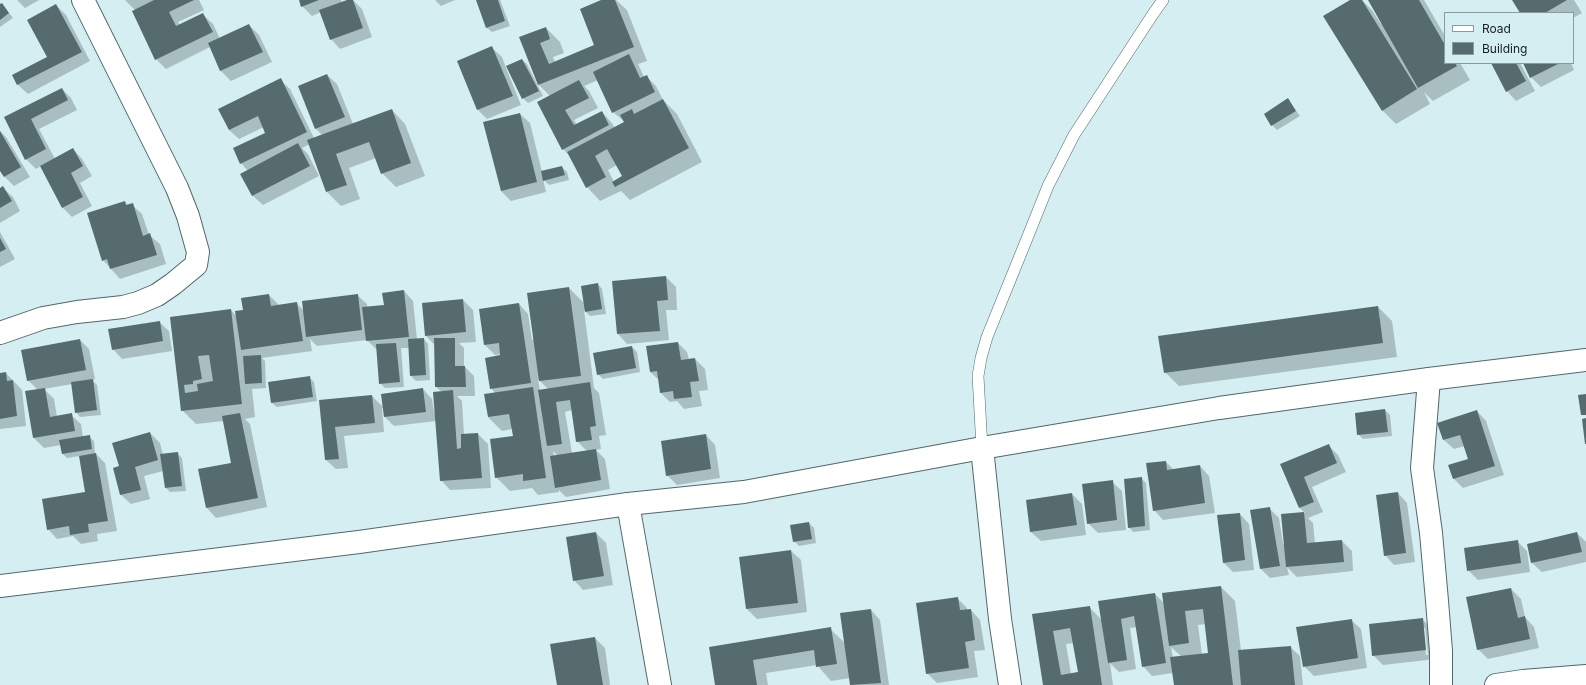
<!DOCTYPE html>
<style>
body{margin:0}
#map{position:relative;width:1586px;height:685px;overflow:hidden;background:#d4eef1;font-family:Inter,sans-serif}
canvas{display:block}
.legend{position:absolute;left:1444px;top:12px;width:130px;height:52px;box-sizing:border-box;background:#d4eef1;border:1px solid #889b9d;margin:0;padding:5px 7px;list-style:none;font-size:12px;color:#161f20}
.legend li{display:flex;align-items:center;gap:8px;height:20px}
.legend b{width:20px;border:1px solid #889b9d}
</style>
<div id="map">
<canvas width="1586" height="685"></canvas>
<ul class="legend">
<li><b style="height:5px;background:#fff"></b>Road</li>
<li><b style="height:11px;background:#556b6e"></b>Building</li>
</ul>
</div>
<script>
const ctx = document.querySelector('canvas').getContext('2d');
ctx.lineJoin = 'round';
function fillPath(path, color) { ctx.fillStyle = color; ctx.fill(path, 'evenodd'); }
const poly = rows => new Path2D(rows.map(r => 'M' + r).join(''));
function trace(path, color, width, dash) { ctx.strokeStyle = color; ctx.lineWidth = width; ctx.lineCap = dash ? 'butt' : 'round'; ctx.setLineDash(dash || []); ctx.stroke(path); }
const shadow = poly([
 [17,0,39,0,25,8],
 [125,0,199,0,204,10,178,22,180,26,203,15,213,24,220,39,249,25,259,35,272,62,231,81,221,71,210,47,166,69,156,59,135,10],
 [300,0,341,0,342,3,353,0,362,9,372,37,340,49,331,39,321,12,312,16,302,6],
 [435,0,455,0,441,6],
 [477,0,500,0,510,26,492,32,487,28],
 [604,0,616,0,627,10,647,61,638,64,644,77,646,76,656,86,663,100,677,114,702,162,630,200,621,191,600,201,587,187,571,157,563,149,550,96,539,85,521,38,546,28,560,42,564,53,553,57,555,62,596,45],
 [598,80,613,112,626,123,615,128,611,122,602,112,577,125,574,120,598,108,589,91,584,86],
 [617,165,623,177,614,182,608,170],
 [1352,0,1362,0,1372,10,1381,24,1382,23,1369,0,1424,0,1445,36,1445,63,1460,63,1470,80,1433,101,1424,92,1430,104,1396,124,1382,110],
 [1513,0,1574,0,1582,13,1573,18,1573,13,1521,13],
 [2,4,13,18,0,27,0,5],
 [56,5,66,15,90,61,28,94,18,85,13,75,48,57],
 [492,48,502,57,506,68,522,60,527,64,543,96,528,103,523,98,508,67,506,68,521,105,487,119,477,109],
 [1492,63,1520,63,1535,91,1516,101,1507,91],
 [1524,63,1571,63,1574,70,1541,87,1531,77],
 [327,75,337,84,353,124,392,110,405,124,425,176,396,187,382,173,376,158,349,168,360,199,341,206,327,192,310,144,302,148,308,154,319,176,263,205,253,196,242,174,248,171,241,163,267,133,264,127,239,139,229,130,280,80,290,89,314,138,322,135,316,129],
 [62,89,71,98,77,110,39,129,55,159,73,149,82,159,92,176,80,183,92,206,72,217,63,208,41,166,36,169,26,159,5,117],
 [1288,100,1300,116,1277,130,1272,125],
 [520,114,530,123,542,172,562,167,567,172,569,180,549,185,543,179,546,192,511,201,501,191,484,122],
 [0,131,6,137,30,177,14,186,5,177,0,169],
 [3,188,13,197,20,211,0,223,0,189],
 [125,202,128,206,132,205,142,214,149,235,160,244,166,264,120,279,103,260],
 [0,232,15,259,0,267],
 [666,277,676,287,677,310,666,310,669,340,627,344,618,334],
 [598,284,602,289,606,314,590,316,584,310,594,388,599,393,606,435,599,436,601,449,596,450,605,459,610,489,566,497,559,490,559,492,538,495,532,488,510,491,496,477,514,437,512,429,502,431,488,417,496,394,491,388,501,354,495,355,485,345,519,304,528,314,532,340,534,339,569,288,585,304],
 [538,379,548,389,540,391],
 [572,410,577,441,587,451,572,453,565,412],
 [553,451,558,456,554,456],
 [404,291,413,301,417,339,424,339,428,344,430,380,416,381,411,376,409,348,401,348,404,387,385,388,380,383,377,350,367,340,317,346,310,339,312,351,262,358,265,361,266,388,252,389,255,417,245,419,250,424,267,507,216,518,207,508,233,464,224,421,196,424,182,410,171,317,231,310,237,317,244,311,269,295,279,305,296,303,304,311,357,295,367,304,367,308,385,306],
 [463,300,473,310,476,342,459,343,464,348,464,366,474,376,475,396,457,396,462,401,464,435,478,434,488,444,491,488,450,490,441,480,436,421,394,426,385,417,384,408,382,408,384,432,344,436,348,468,336,469,326,460,320,401,372,396,384,408,423,389,432,399,434,412,436,411,442,392,436,387,435,345,426,336],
 [1378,307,1392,321,1397,357,1179,386,1165,372],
 [159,322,169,331,172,351,122,359,113,349],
 [80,340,89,349,95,379,92,380,97,385,101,415,80,417,76,412,72,384,44,389,54,399,57,417,71,415,81,424,83,438,89,437,94,441,95,453,105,463,117,531,97,534,98,541,81,544,73,536,57,539,48,529,86,493,80,456,67,458,62,453,61,445,44,448,34,438,26,392,38,390,28,380],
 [678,343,687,352,689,360,695,359,705,369,708,390,699,391,702,406,684,409,677,401,670,402,661,393,659,380,650,372],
 [632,347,637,352,640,372,603,379,598,374],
 [6,373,22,390,26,426,0,429,0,374],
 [309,377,314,382,317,401,277,407,272,403],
 [1385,410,1390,415,1392,436,1363,439,1358,434],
 [1477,411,1486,421,1504,475,1463,488,1453,478,1469,460,1465,446,1454,449,1444,440,1439,423],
 [150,433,160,443,163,455,177,453,182,458,186,491,170,492,166,488,163,471,144,476,150,499,131,504,121,495,114,469,120,467],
 [706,435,715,445,720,478,677,485,667,475],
 [1328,445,1338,455,1346,472,1312,487,1323,512,1308,518,1313,523,1315,544,1342,541,1352,551,1353,571,1297,577,1287,567,1289,575,1270,578,1260,568,1269,508,1279,518,1283,544,1285,544,1282,515,1305,513,1300,508,1282,465],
 [1166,462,1174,470,1200,466,1209,476,1215,513,1163,520,1154,510],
 [1141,478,1146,483,1150,530,1133,532,1129,527],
 [1112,482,1122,491,1126,530,1098,533,1088,523],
 [1398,493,1407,503,1415,562,1394,565,1385,555],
 [1072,494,1082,504,1086,535,1041,541,1031,532],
 [1240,514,1249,524,1254,570,1233,572,1223,562],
 [809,523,814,528,816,543,799,546,794,541],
 [596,533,606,543,613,585,583,590,574,580],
 [1577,533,1586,542,1586,562,1542,572,1532,563],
 [1517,541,1527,551,1530,572,1478,580,1468,570],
 [791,551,801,560,807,612,757,619,747,609,741,558],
 [1221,587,1235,601,1241,651,1290,647,1300,656,1303,685,1175,685,1173,673,1152,676,1143,666,1137,627,1130,628,1136,669,1119,672,1110,663,1113,685,1044,685,1033,615,1089,607,1102,620,1155,594,1165,604],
 [1206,624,1209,654,1202,655,1198,625],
 [1074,643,1079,672,1071,674,1066,644],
 [1171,647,1182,657,1173,658],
 [1511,589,1521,599,1525,617,1534,627,1539,648,1488,659,1478,649],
 [957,598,967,608,967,610,971,610,980,620,985,650,974,651,978,677,937,683,927,673],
 [871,610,880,620,889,685,851,685,850,678,831,681,817,665,766,673,768,685,716,685,710,648,830,629,845,643],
 [1422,619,1432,629,1436,659,1383,665,1373,655],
 [1423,628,1425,628,1428,655,1426,655],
 [1351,620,1361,629,1367,668,1314,676,1304,666],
 [595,638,605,648,610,685,558,685]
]);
const building = poly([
 [154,0,194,0,169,12,176,26,203,13,213,32,155,60,132,11],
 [299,0,319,0,301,7],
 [347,0,353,0,363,28,330,40,319,10],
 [476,0,498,0,505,21,486,28],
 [601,0,615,0,634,47,538,85,519,37,546,27,550,39,540,43,549,64,594,45,580,9],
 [1350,0,1362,0,1417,89,1382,111,1323,16],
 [1368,0,1419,0,1445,45,1445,63,1455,63,1457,66,1418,88],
 [1512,0,1567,0,1545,13,1520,13],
 [2,3,9,13,0,20,0,4],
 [56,4,82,52,17,85,12,75,47,57,27,20],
 [249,24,263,52,220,71,208,43],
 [492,46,513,96,477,110,457,61],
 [629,54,640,78,647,75,655,92,612,113,593,72],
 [522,59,539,91,522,99,506,66],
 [1491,63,1516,63,1526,81,1506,92],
 [1523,63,1560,63,1530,78],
 [327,74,345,117,315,129,298,86],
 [281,78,307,132,240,164,233,148,265,133,258,116,229,130,218,109],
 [579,80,589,98,565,110,574,125,602,111,609,125,562,150,537,102],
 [62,88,68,100,31,119,46,149,25,160,4,117],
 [1288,98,1296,111,1271,126,1264,114],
 [663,99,689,148,615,187,612,182,622,176,607,149,595,156,606,177,586,188,567,152,624,122,620,115,632,109,634,114],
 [392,109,411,163,381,174,369,142,336,154,347,185,326,192,307,140],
 [520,113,537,182,501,191,483,122],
 [0,131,21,167,4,177,0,171],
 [298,143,310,166,252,196,240,174],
 [73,148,83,166,71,173,83,197,62,208,40,166],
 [562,166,565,175,543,181,541,171],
 [3,186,12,201,0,208,0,188],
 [125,201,126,205,133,203,143,236,150,233,157,255,110,269,107,259,102,261,87,213],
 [0,238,6,249,0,252],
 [666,276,668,300,657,301,660,331,617,334,612,281],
 [598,283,602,309,585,312,581,286],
 [569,287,581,376,539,381,527,293],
 [404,290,409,337,366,341,362,307,384,305,382,293],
 [269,294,271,306,297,302,303,341,241,350,235,311,243,310,241,298],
 [358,294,362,330,306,337,302,301],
 [463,299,466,332,425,336,422,303],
 [519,303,531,383,490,389,485,358,500,355,499,343,484,345,479,309],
 [1378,306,1383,343,1164,373,1158,336],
 [231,309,242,404,181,411,170,317],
 [209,355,213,381,197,384,198,391,185,393,184,385,193,384,193,381,202,379,198,356],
 [160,321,163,341,112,350,108,329],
 [424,338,426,375,410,376,408,339],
 [434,338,455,338,455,366,465,366,466,387,435,387],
 [80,339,86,370,27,381,21,350],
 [678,342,681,360,695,358,699,381,690,382,692,397,674,399,673,391,660,393,657,371,650,372,646,346],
 [396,343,400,382,379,384,376,344],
 [632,346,636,368,597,375,593,353],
 [261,355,262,383,245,384,243,356],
 [6,372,7,381,13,380,17,416,0,419,0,373],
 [310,376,313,397,271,403,268,382],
 [93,379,97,410,75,413,71,382],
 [590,382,596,426,590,427,592,440,576,442,570,400,556,402,562,444,547,446,538,390],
 [533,387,546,478,523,481,523,474,495,478,490,439,513,436,509,414,488,417,484,394],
 [45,388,50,417,72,413,75,431,33,438,25,391],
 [423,388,426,412,384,417,381,394],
 [453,390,457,449,461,448,461,434,478,433,482,478,440,481,433,392],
 [1586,394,1586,415,1581,415,1578,395],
 [372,395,375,423,335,427,339,459,325,460,319,400],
 [1385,409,1388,432,1357,435,1355,413],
 [1477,410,1495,466,1453,479,1448,465,1468,459,1460,435,1443,440,1437,423],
 [240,413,258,498,206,508,198,469,231,463,222,416],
 [1586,418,1586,444,1585,444,1582,419],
 [150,432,158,460,135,467,141,490,120,495,113,468,119,466,112,443],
 [706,434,711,469,666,476,661,441],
 [90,435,92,449,62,454,59,440],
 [1329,444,1337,463,1304,477,1314,502,1299,508,1280,464],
 [596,449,601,480,555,488,550,456],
 [178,452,182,486,165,488,160,454],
 [96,453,108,521,88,524,89,532,70,535,69,526,47,530,42,499,85,492,79,456],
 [1166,461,1167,470,1200,465,1205,503,1153,511,1146,463],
 [1142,477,1145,526,1128,528,1124,479],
 [1113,480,1117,520,1087,524,1082,484],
 [1398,492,1406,553,1384,556,1376,495],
 [1072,493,1077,525,1030,532,1026,500],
 [1270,507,1280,566,1260,569,1250,510],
 [1304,512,1307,543,1342,540,1344,562,1286,567,1281,514],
 [1240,513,1245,560,1223,563,1217,515],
 [809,522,812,539,793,542,790,525],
 [596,532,604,576,573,581,566,537],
 [1577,532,1582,552,1531,563,1527,544],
 [1518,540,1521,563,1467,571,1464,548],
 [791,550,798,603,746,609,739,557],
 [1221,586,1233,685,1174,685,1170,657,1208,653,1203,609,1185,611,1189,643,1169,646,1162,593],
 [1511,588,1518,618,1525,616,1530,639,1477,650,1466,597],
 [1155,593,1166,663,1142,667,1134,616,1121,619,1127,660,1108,663,1098,601],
 [958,597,960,610,971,609,975,640,965,642,969,668,926,674,916,603],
 [1090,606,1102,685,1043,685,1032,614],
 [1070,628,1078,672,1061,675,1053,631],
 [871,609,881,683,850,685,840,613],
 [1423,618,1426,650,1372,656,1369,624],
 [1352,619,1358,658,1303,667,1296,627],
 [831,627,837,664,816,667,814,650,753,660,757,685,715,685,709,647],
 [595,637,603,685,557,685,550,644],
 [1291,646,1295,685,1241,685,1238,650]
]);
const lane = poly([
 [982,448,978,376,981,358,987,337,1026,241,1048,186,1074,135,1153,14,1163,0]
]);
const street = poly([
 [0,333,43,318,77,312,123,307,138,303,157,295,173,284,196,265,198,252,188,216,177,188,83,0],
 [1429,379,1422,468,1431,533,1437,601,1441,651,1441,685],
 [982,448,1000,619,1010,685],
 [628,504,660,685],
 [1496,685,1523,681,1586,676]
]);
const secondary = poly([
 [0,586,359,542,628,504,744,492,982,448,1219,408,1429,379,1586,360]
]);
fillPath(shadow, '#0003');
fillPath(building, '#556b6e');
trace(lane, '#51686a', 12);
trace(street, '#51686a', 24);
trace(secondary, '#51686a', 24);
trace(lane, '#fff', 11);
trace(street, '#fff', 22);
trace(secondary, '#fff', 22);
</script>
